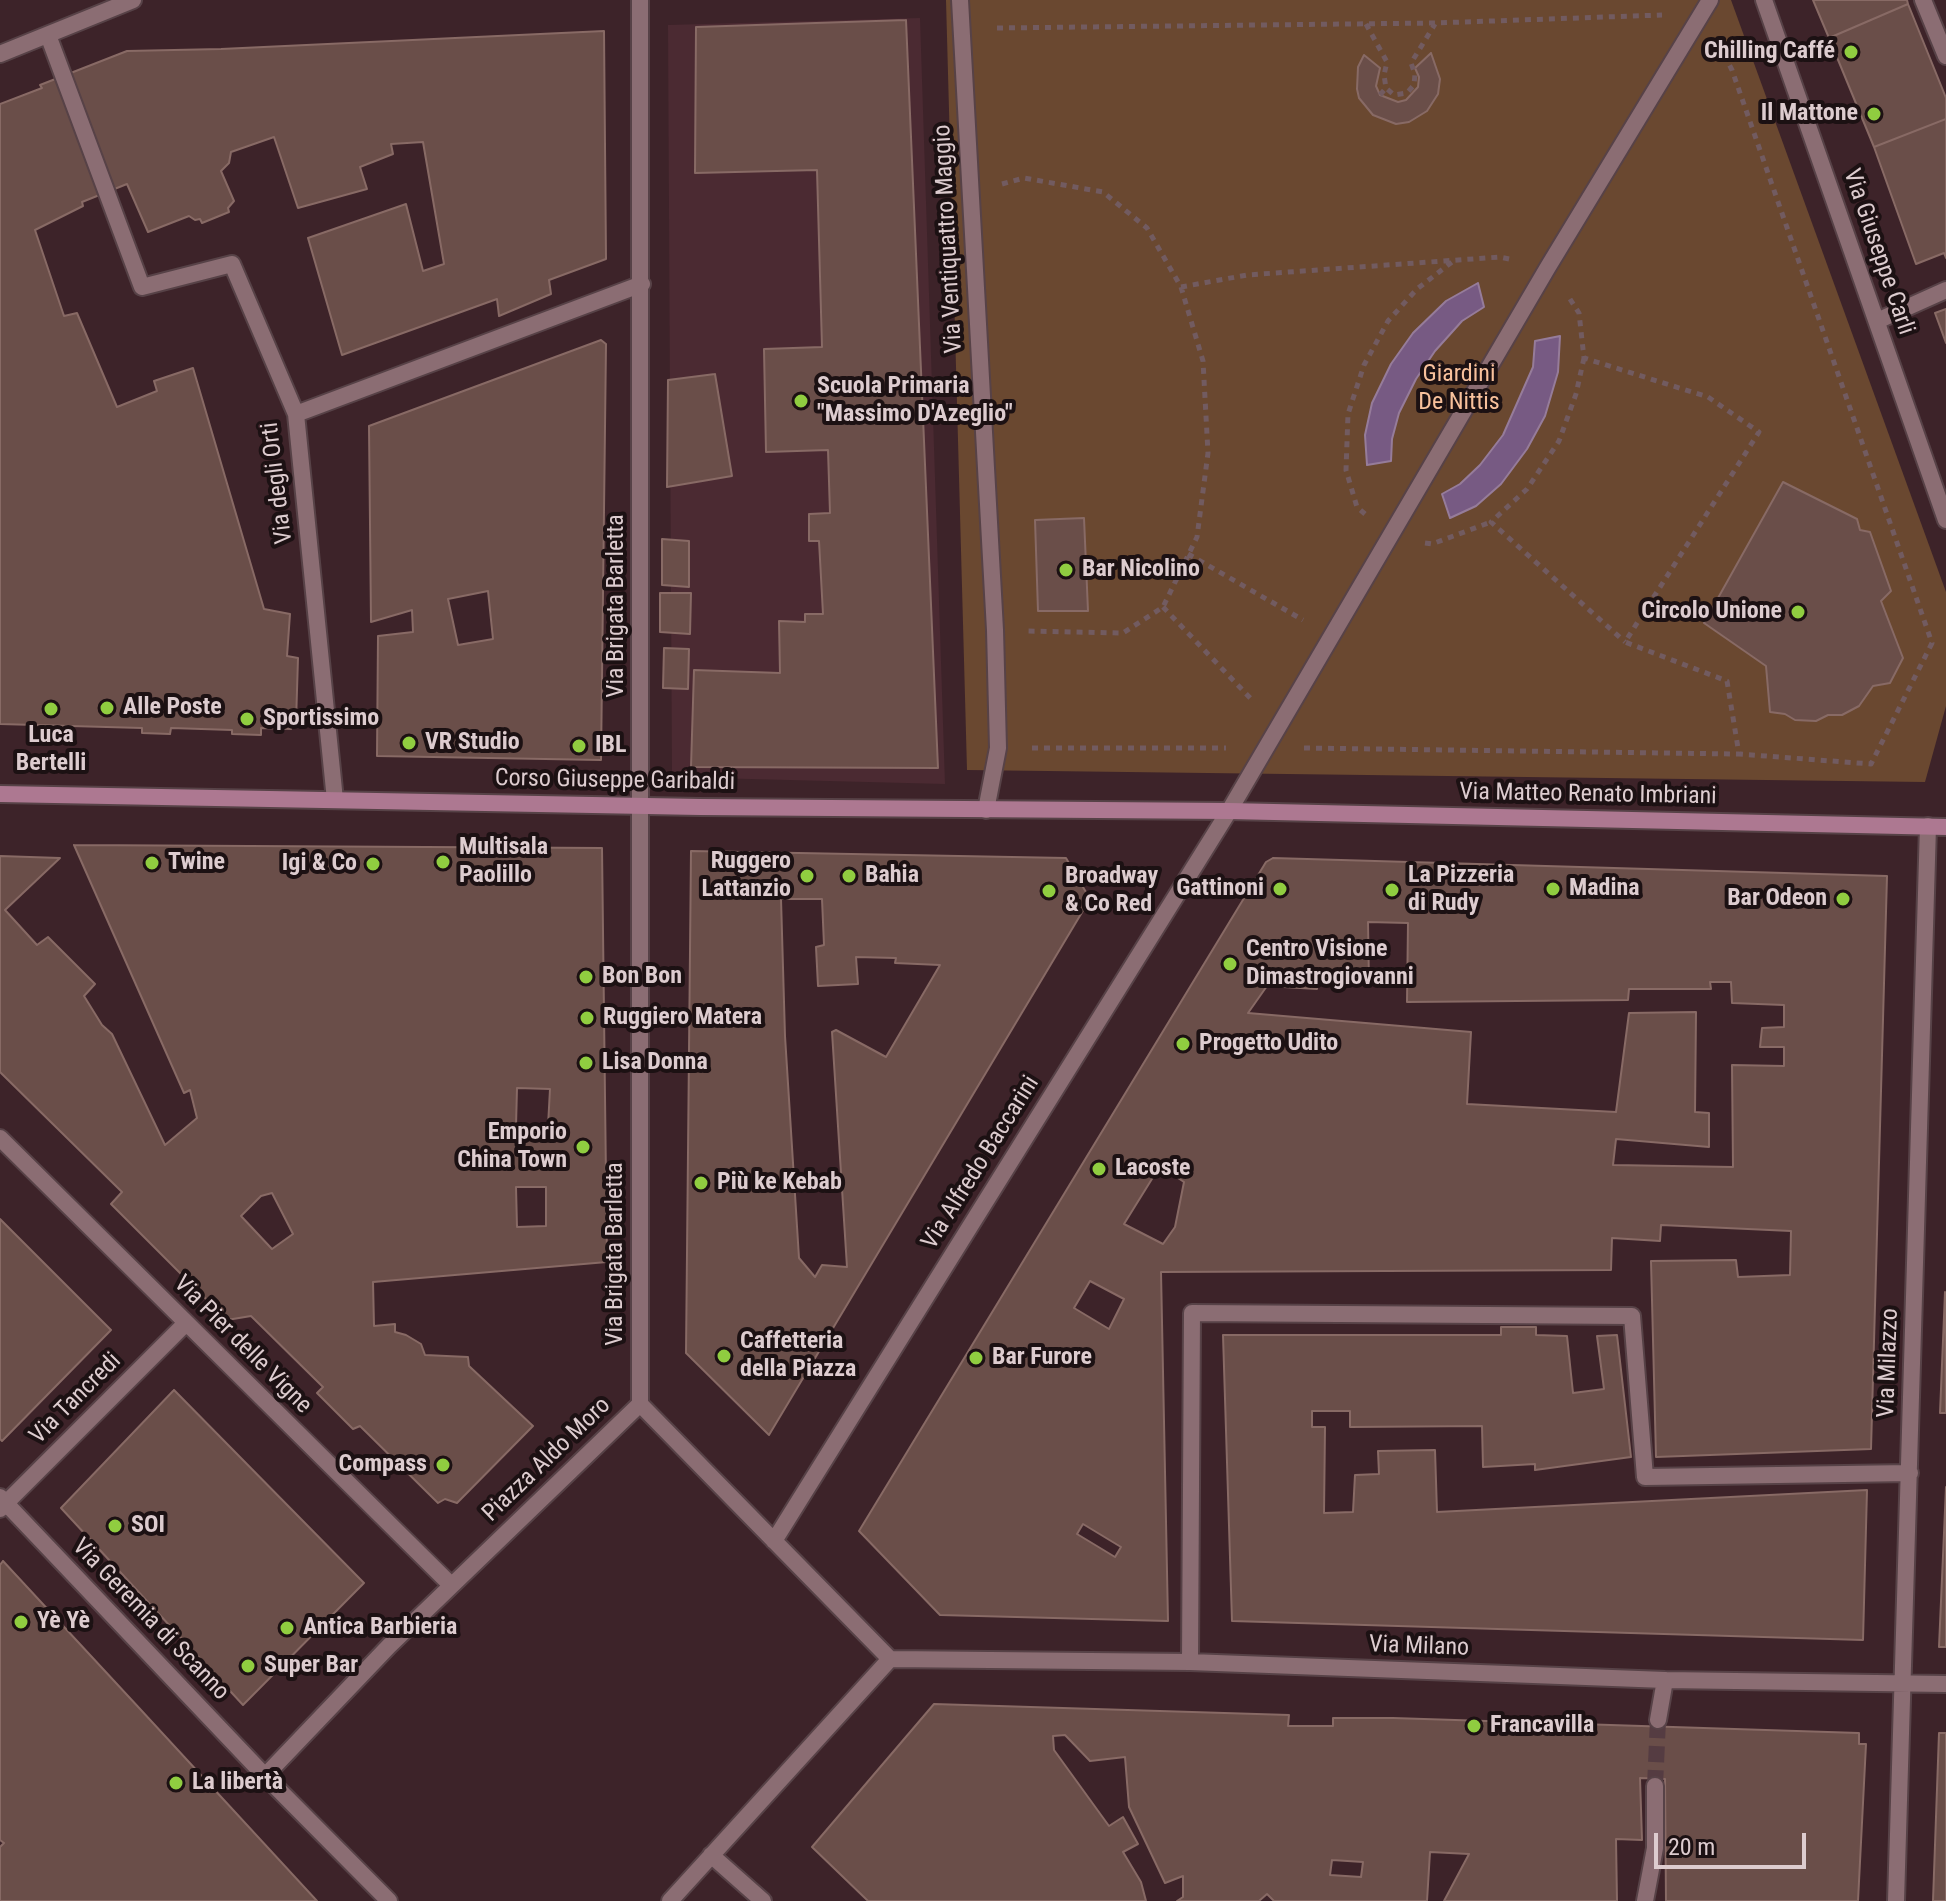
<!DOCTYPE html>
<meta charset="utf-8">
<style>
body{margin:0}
#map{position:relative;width:1946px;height:1901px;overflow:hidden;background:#3d2329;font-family:"Roboto Condensed",sans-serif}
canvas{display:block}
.scale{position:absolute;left:1654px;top:1833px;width:152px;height:36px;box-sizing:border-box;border:4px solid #ddcccf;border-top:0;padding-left:10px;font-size:24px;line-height:28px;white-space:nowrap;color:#ddcccf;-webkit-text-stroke:6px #1c1113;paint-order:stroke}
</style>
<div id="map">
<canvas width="1946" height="1901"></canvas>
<div class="scale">20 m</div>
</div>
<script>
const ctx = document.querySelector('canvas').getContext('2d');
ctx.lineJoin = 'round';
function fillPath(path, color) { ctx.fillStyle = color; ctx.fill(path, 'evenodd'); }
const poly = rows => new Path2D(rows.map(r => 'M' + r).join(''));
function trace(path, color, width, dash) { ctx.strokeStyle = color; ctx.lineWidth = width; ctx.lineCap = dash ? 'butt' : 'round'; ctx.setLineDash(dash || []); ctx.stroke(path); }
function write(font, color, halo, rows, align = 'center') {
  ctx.font = font + ' "Roboto Condensed",sans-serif'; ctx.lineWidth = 8; ctx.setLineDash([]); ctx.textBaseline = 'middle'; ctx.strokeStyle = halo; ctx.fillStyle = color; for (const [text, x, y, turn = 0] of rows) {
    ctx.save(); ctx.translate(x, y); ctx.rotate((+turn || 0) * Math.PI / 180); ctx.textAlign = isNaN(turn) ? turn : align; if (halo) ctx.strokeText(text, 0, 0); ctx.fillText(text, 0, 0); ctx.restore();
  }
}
const built = poly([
 [920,18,945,784,672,777,668,25]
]);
const green = poly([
 [946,0,1731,0,1946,592,1946,706,1925,782,967,770]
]);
const water = poly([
 [1478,283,1484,307,1462,321,1435,351,1416,379,1399,413,1392,439,1391,461,1367,465,1365,435,1372,403,1391,364,1413,333,1446,301,1478,283],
 [1560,336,1558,372,1545,416,1527,449,1501,484,1476,506,1450,518,1442,494,1460,484,1480,465,1503,435,1533,367,1535,341,1560,336]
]);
const building = poly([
 [1813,0,1907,0,1908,4,1829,38,1813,0],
 [1908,4,1946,98,1946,119,1874,147,1829,38,1908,4],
 [906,20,938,768,691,767,694,670,780,673,779,621,805,622,805,614,823,614,819,541,809,541,809,514,830,513,828,450,766,452,764,349,822,347,817,170,695,173,696,27,906,20],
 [604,31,606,259,549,280,551,294,499,316,497,299,342,355,308,238,406,204,423,271,444,264,423,142,391,144,393,154,360,167,367,189,298,208,274,137,231,152,229,163,221,171,234,201,228,208,229,212,202,223,200,219,195,220,189,216,148,232,127,184,82,202,83,206,35,230,64,316,77,313,117,407,157,391,154,381,193,368,264,609,290,614,287,656,298,658,296,723,292,722,291,729,261,728,261,735,232,734,232,730,171,728,170,734,142,733,142,728,0,724,0,104,42,88,40,85,127,51,221,49,604,31],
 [1431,53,1440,79,1438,94,1427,111,1409,122,1396,124,1373,115,1359,98,1357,89,1358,67,1364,55,1380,68,1376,86,1380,95,1398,102,1406,100,1418,87,1419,77,1415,68,1431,53],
 [1946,119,1946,258,1944,253,1916,264,1874,147,1946,119],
 [1946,309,1946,343,1935,313,1946,309],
 [601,340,606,344,601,760,377,756,378,636,413,632,412,610,371,622,369,426,601,340],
 [488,591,493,639,458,645,448,599,488,591],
 [715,374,732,476,667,487,668,380,715,374],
 [1783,482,1857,519,1860,530,1870,532,1891,591,1881,601,1903,658,1890,683,1873,686,1859,706,1842,715,1828,715,1816,721,1795,720,1785,714,1770,712,1766,666,1704,623,1783,482],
 [1084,518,1088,611,1038,611,1035,520,1084,518],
 [662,539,689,541,689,587,662,585,662,539],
 [660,593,691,593,690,634,660,632,660,593],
 [664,648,689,649,688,689,663,688,664,648],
 [74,845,602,848,607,1262,373,1282,374,1326,395,1324,395,1332,406,1335,421,1344,425,1355,468,1357,469,1366,533,1426,457,1503,445,1499,438,1503,360,1426,353,1429,317,1393,323,1387,251,1316,227,1320,111,1204,122,1192,0,1072,0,856,60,858,5,910,37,945,48,937,95,984,84,996,102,1025,112,1034,165,1145,197,1118,190,1090,184,1093,74,845],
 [517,1088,550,1089,548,1126,516,1126,517,1088],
 [516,1187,546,1187,546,1226,517,1227,516,1187],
 [272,1193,293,1234,272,1249,241,1216,261,1196,272,1193],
 [691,851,1066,858,1090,899,769,1435,686,1353,691,851],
 [781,899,822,899,824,945,816,947,818,986,858,984,856,957,896,958,895,963,940,965,886,1057,836,1030,832,1032,847,1267,822,1265,815,1277,799,1258,785,1036,781,899],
 [1273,858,1887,876,1871,1449,1656,1457,1651,1261,1736,1260,1738,1277,1790,1275,1791,1231,1661,1225,1660,1241,1612,1238,1611,1270,1161,1272,1168,1621,940,1615,859,1531,1266,862,1273,858],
 [1368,922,1408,923,1407,1002,1628,1000,1629,989,1711,989,1710,982,1731,982,1732,1003,1784,1005,1784,1027,1762,1028,1760,1047,1784,1047,1784,1066,1732,1065,1733,1167,1613,1165,1616,1139,1709,1147,1709,1113,1695,1112,1696,1012,1629,1013,1616,1112,1467,1104,1471,1032,1248,1013,1267,986,1317,989,1318,980,1369,983,1368,922],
 [1160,1166,1184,1182,1175,1227,1163,1244,1124,1224,1160,1166],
 [1090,1281,1124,1299,1109,1329,1074,1308,1090,1281],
 [1083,1524,1121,1547,1115,1557,1077,1534,1083,1524],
 [0,1219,111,1330,2,1441,0,1439,0,1219],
 [1945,1292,1946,1413,1940,1413,1945,1292],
 [1501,1327,1536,1327,1536,1335,1567,1336,1573,1393,1604,1389,1597,1336,1617,1335,1631,1457,1535,1470,1535,1464,1483,1467,1482,1426,1350,1427,1350,1411,1312,1411,1312,1427,1325,1427,1324,1513,1353,1512,1355,1475,1379,1474,1378,1451,1435,1450,1437,1512,1867,1490,1863,1640,1232,1621,1223,1335,1501,1335,1501,1327],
 [174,1390,364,1583,243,1705,61,1508,174,1390],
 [1946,1487,1946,1647,1939,1647,1946,1487],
 [3,1561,141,1710,317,1901,0,1901,0,1847,4,1843,0,1840,0,1565,3,1561],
 [934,1704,1289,1715,1288,1726,1333,1726,1333,1718,1393,1718,1859,1733,1859,1744,1866,1744,1858,1901,1666,1901,1665,1779,1640,1778,1642,1840,1616,1839,1617,1901,1444,1901,1469,1854,1430,1852,1427,1901,1274,1901,1267,1894,1259,1901,1177,1901,1183,1897,1183,1876,1165,1883,1129,1807,1125,1757,1090,1761,1065,1735,1053,1736,1054,1750,1109,1826,1123,1817,1138,1844,1123,1852,1141,1882,1146,1901,868,1901,812,1847,934,1704],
 [1332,1860,1363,1862,1361,1877,1330,1875,1332,1860],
 [1939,1733,1946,1733,1946,1901,1933,1901,1939,1733]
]);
const streetTunnel = poly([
 [1655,1786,1658,1720]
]);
const path = poly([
 [1366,24,1387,62,1384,75,1386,88,1394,95,1407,93,1414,85,1415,74,1411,63,1435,24],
 [997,28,1435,23,1662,15],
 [1380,95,1386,88],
 [1002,184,1024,178,1103,192,1147,228,1181,287,1203,361,1208,453,1197,537,1163,607,1123,633,1028,631],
 [1181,287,1247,275,1500,257,1514,260],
 [1570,299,1579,313,1584,358,1708,397,1759,432,1625,642,1727,681,1739,754,1871,764,1932,643,1732,70,1720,47],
 [1584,358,1576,394,1559,441,1527,489,1491,522,1625,642],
 [1365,514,1357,507,1346,470,1348,414,1364,365,1388,321,1417,289,1452,262],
 [1425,543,1432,544,1491,522],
 [1188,554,1303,620],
 [1163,607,1254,702],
 [1032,748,1226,748],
 [1304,748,1739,754]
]);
const street = poly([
 [960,0,995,630,998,748,986,810],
 [1764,0,1946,520],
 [1923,0,1946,56],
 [48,35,142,287,232,264,296,414,335,800],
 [0,54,133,0],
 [1877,321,1946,290],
 [296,414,642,284],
 [0,1138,451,1585],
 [640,1404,640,0],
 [640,1404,890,1659],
 [0,1497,265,1776,389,1901],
 [0,1509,186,1323],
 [774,1541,1229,811,1548,267,1710,0],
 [890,1659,1190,1662,1665,1680,1946,1684],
 [1190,1662,1192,1313,1632,1316,1645,1477,1910,1473],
 [1658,1720,1665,1680],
 [265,1776,389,1646,640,1404],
 [711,1855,763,1901],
 [670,1901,890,1659],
 [1645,1901,1655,1848,1655,1786],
 [1896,1901,1928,826]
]);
const secondary = poly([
 [0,794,700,807,1229,811,1946,827]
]);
const markers = [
 [1851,52,8,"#90cd40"],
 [1874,114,8,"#90cd40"],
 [801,401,8,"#90cd40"],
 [1066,570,8,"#90cd40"],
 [1798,612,8,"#90cd40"],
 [107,708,8,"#90cd40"],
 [51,709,8,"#90cd40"],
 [247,719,8,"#90cd40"],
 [409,743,8,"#90cd40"],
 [579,746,8,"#90cd40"],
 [443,862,8,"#90cd40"],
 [152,863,8,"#90cd40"],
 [373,864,8,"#90cd40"],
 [807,876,8,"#90cd40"],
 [849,876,8,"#90cd40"],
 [1280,889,8,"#90cd40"],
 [1553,889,8,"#90cd40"],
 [1392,890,8,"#90cd40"],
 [1049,891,8,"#90cd40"],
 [1843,899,8,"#90cd40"],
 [1230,964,8,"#90cd40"],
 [586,977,8,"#90cd40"],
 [587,1018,8,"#90cd40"],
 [1183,1044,8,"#90cd40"],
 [586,1063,8,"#90cd40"],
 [583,1147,8,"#90cd40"],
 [1099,1169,8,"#90cd40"],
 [701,1183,8,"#90cd40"],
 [724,1356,8,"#90cd40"],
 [976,1358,8,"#90cd40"],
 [443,1465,8,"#90cd40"],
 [115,1526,8,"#90cd40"],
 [21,1622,8,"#90cd40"],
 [287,1628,8,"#90cd40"],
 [248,1666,8,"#90cd40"],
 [1474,1726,8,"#90cd40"],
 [176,1783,8,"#90cd40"]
];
const poiNames = [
 ["Chilling Caffé",1835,52,"right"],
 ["Il Mattone",1858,114,"right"],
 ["Scuola Primaria",817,387],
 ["\"Massimo D'Azeglio\"",817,415],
 ["Bar Nicolino",1082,570],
 ["Circolo Unione",1782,612,"right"],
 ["Alle Poste",123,708],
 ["Sportissimo",263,719],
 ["Luca",51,736,"center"],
 ["Bertelli",51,764,"center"],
 ["VR Studio",425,743],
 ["IBL",595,746],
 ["Multisala",459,848],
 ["Paolillo",459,876],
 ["Ruggero",791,862,"right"],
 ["Lattanzio",791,890,"right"],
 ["Twine",168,863],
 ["Igi & Co",357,864,"right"],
 ["Bahia",865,876],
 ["La Pizzeria",1408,876],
 ["di Rudy",1408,904],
 ["Broadway",1065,877],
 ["& Co Red",1065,905],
 ["Gattinoni",1264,889,"right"],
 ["Madina",1569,889],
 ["Bar Odeon",1827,899,"right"],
 ["Centro Visione",1246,950],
 ["Dimastrogiovanni",1246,978],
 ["Bon Bon",602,977],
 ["Ruggiero Matera",603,1018],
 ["Progetto Udito",1199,1044],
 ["Lisa Donna",602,1063],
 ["Emporio",567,1133,"right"],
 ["China Town",567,1161,"right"],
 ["Lacoste",1115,1169],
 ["Più ke Kebab",717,1183],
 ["Caffetteria",740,1342],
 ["della Piazza",740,1370],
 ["Bar Furore",992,1358],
 ["Compass",427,1465,"right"],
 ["SOI",131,1526],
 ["Yè Yè",37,1622],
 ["Antica Barbieria",303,1628],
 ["Super Bar",264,1666],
 ["Francavilla",1490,1726],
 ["La libertà",192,1783]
];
const streetNames = [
 ["Via Ventiquattro Maggio",949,239,-93],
 ["Via Giuseppe Carli",1878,252,71],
 ["Via degli Orti",278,483,-97],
 ["Via Brigata Barletta",617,606,-90],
 ["Corso Giuseppe Garibaldi",615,781,1],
 ["Via Matteo Renato Imbriani",1588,795,1],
 ["Via Alfredo Baccarini",981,1163,-58],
 ["Via Brigata Barletta",616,1254,-90],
 ["Via Pier delle Vigne",242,1345,45],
 ["Via Milazzo",1889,1363,-88],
 ["Via Tancredi",76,1399,-45],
 ["Piazza Aldo Moro",547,1460,-44],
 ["Via Geremia di Scanno",150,1620,46],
 ["Via Milano",1419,1647,2]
];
const parkNames = [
 ["Giardini",1459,375],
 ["De Nittis",1459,403]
];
fillPath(built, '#4b2a32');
fillPath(green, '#6a4830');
fillPath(water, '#775a83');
trace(water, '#967c9a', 2);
fillPath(building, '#6a4e49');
trace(building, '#886a65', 2);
trace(streetTunnel, '#553c42', 16, [16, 8]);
trace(street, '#574247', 20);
trace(secondary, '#574247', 20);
trace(path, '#725b60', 5, [6, 6]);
trace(street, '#8b6d73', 16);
trace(secondary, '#ad7891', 16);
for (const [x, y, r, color] of markers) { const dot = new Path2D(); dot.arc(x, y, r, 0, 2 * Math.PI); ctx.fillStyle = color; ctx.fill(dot); trace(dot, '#1c1113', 3); }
write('bold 24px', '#ddcccf', '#1c1113', poiNames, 'left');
write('24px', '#ddcccf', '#1c1113', streetNames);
write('24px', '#f8c19c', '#1c1113', parkNames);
</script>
